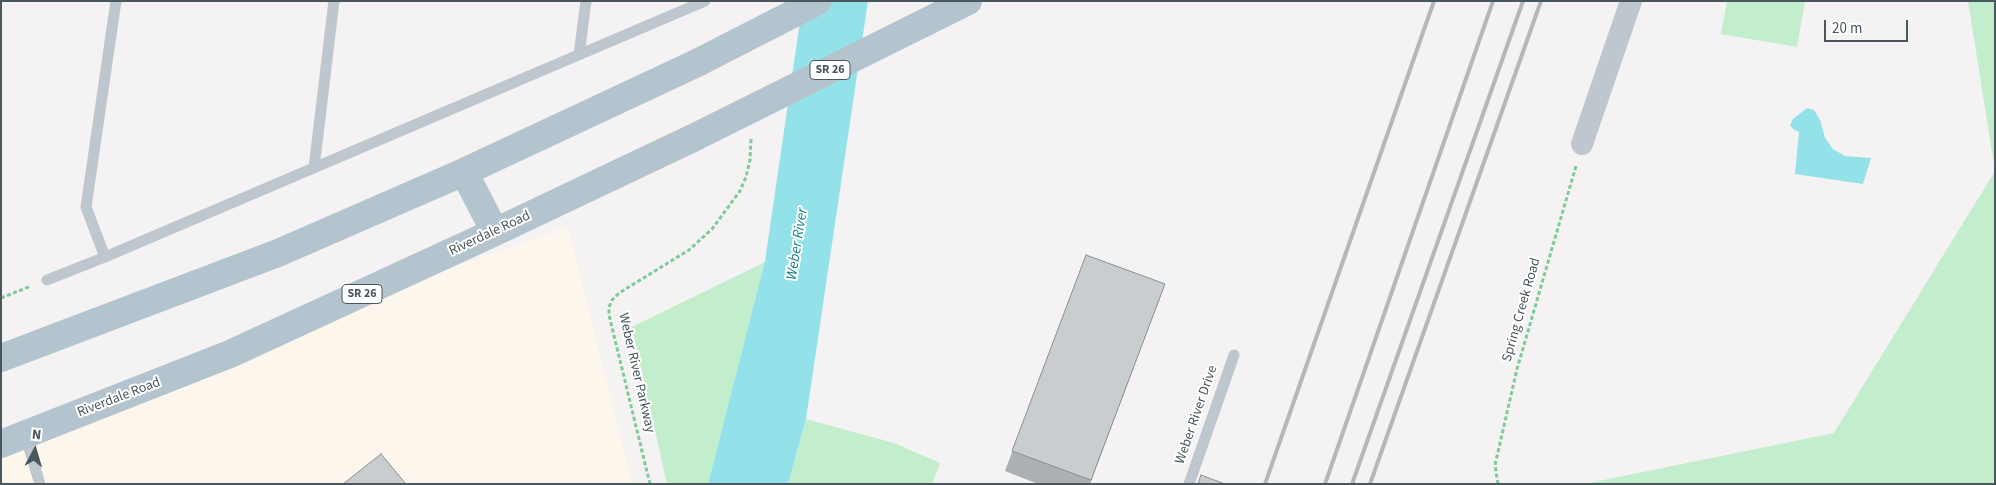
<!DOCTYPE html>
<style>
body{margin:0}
#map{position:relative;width:1996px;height:485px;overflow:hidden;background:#f4f2f2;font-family:"Source Sans 3",sans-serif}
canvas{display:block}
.frame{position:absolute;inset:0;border:2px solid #4a575e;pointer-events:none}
.north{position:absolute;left:10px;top:425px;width:50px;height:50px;-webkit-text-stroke:4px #fff;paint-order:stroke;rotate:6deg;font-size:14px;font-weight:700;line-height:20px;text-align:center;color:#4a575e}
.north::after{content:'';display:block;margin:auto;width:18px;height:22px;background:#4a575e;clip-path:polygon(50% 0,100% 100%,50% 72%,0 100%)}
.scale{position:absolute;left:1824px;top:20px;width:84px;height:22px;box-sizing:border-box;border:2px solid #4a575e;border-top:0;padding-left:6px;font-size:15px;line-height:18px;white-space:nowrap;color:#4a575e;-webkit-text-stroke:4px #fff;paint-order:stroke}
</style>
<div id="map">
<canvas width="1996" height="485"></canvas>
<div class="frame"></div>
<div class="north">N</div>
<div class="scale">20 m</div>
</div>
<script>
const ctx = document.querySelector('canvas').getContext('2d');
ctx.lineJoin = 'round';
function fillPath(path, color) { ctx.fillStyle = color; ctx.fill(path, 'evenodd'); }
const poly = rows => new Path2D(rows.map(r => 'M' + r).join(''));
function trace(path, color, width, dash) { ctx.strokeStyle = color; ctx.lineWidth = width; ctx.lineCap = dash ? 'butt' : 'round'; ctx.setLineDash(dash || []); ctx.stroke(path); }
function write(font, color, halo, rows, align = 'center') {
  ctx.font = font + ' "Source Sans 3",sans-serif'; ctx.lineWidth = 4; ctx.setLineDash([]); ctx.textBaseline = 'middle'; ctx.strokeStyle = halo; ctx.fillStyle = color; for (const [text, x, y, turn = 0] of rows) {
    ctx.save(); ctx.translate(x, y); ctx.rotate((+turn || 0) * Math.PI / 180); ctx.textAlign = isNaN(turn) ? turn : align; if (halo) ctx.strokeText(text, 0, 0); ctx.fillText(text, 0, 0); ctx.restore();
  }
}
const commercial = poly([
 [568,226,633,484,1,484,1,432]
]);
const green = poly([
 [1727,1,1805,1,1797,47,1721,34],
 [1968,1,1995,1,1995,484,1584,484,1834,433,1995,171],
 [765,262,708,484,667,484,632,327],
 [806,419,894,443,940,463,932,484,788,484]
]);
const water = poly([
 [803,1,868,1,806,419,788,484,708,484,765,261],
 [1807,108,1814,110,1820,120,1825,138,1833,149,1845,156,1871,158,1863,184,1795,174,1799,132,1793,129,1790,125,1793,119]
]);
const path = poly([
 [1,298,31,286],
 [650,484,609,315,609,307,612,300,619,293,689,250,712,229,740,191,746,177,750,160,751,139],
 [1498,484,1495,465,1517,369,1576,166]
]);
const service = poly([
 [116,1,86,207,105,257,705,1],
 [579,55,586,1],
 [314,168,334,1],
 [47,280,105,257],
 [25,435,40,484],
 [1189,484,1234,355]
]);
const minor = poly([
 [1582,144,1631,1]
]);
const primary = poly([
 [464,172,495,232],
 [1,358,278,253,464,172,697,63],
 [1,444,230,354,495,232,693,138]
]);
const rail = poly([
 [1265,484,1434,1],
 [1325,484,1493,1],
 [1352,484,1523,1],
 [1370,484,1541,1]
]);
const primaryBridge = poly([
 [697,63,818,1],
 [693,138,968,1]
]);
const wall = poly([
 [1086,255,1165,284,1090,484,1038,484,1005,471]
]);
const building = poly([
 [1086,255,1165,284,1091,480,1012,451,1086,255],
 [381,454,406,484,343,484,381,454],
 [1201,475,1225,484,1198,484,1201,475]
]);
const shields = [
 [830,70,40],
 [362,294,40]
];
const shieldNames = [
 ["SR 26",830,70],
 ["SR 26",362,294]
];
const streetNames = [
 ["Riverdale Road",490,234,-25],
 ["Spring Creek Road",1522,310,-74],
 ["Weber River Parkway",636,373,77],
 ["Riverdale Road",119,398,-21],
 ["Weber River Drive",1197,415,-71]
];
const waterNames = [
 ["Weber River",798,244,-81]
];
fillPath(commercial, '#fcf6ed');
fillPath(green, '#c3eece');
fillPath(water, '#93e2e9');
trace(path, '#7dcb9a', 3, [4, 2.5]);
trace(service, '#bec7cd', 11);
trace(minor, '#bec7cd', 22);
trace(primary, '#b3c4ce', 28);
trace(rail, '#b4b8bb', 4);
trace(primaryBridge, '#b3c4ce', 28);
fillPath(wall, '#adb0b3');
fillPath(building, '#c9cdd0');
trace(building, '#8d9092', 1);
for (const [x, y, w] of shields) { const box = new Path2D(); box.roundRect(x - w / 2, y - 9.5, w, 19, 4); ctx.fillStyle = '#fff'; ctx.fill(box); trace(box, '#4a575e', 1); }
write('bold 12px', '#4a575e', null, shieldNames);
write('14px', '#4a575e', '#fff', streetNames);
write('italic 15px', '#13808a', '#fff', waterNames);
</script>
